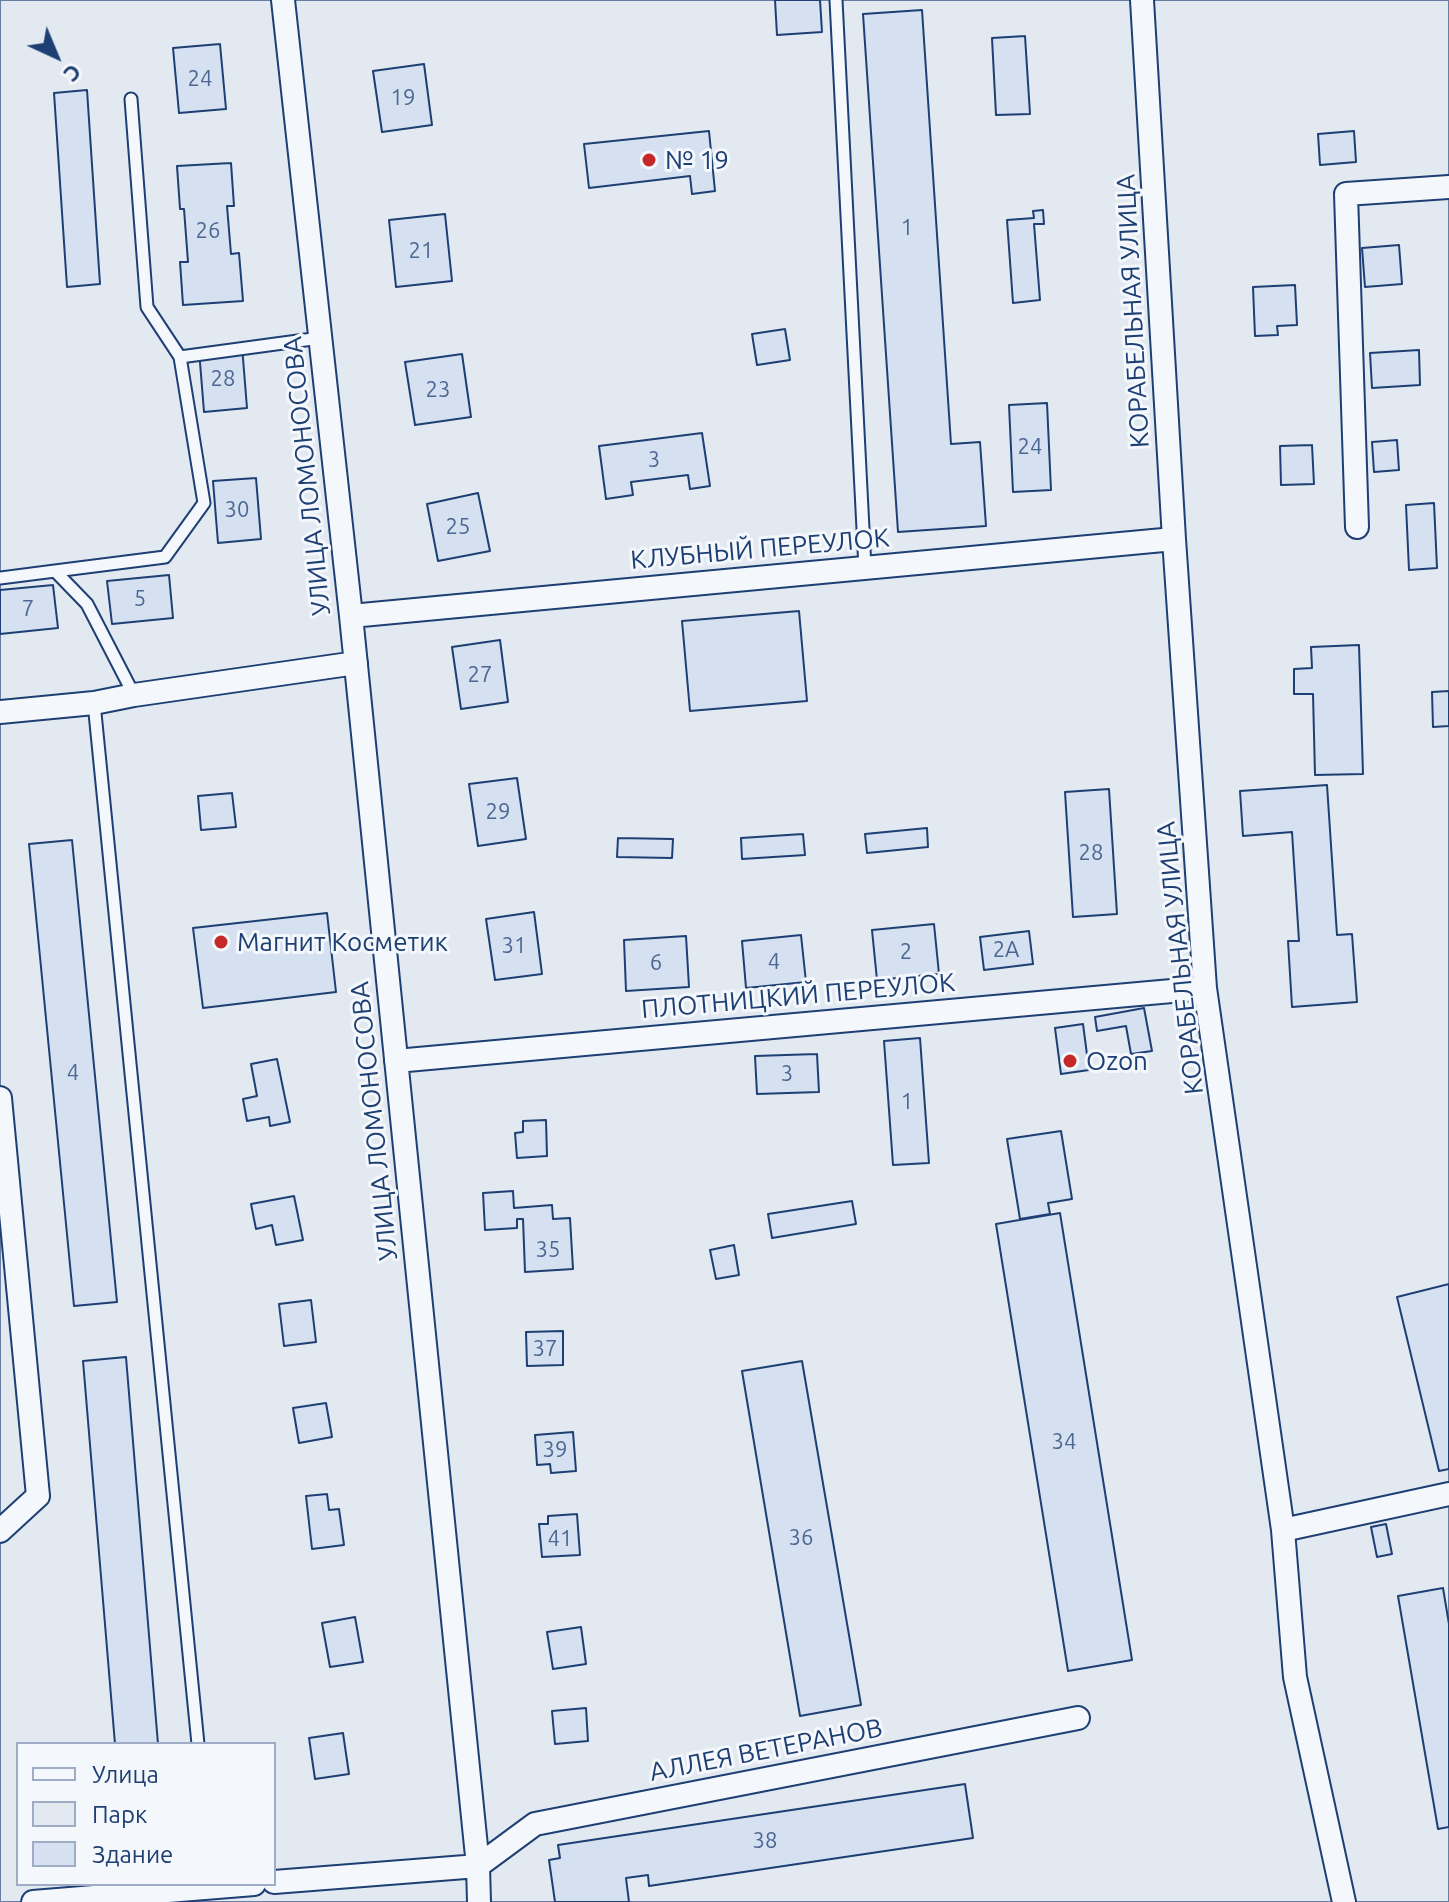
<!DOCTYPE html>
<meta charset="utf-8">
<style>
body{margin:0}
#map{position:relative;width:1449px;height:1902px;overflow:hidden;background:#f4f7fb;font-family:Ubuntu,sans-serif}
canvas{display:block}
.legend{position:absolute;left:16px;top:1742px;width:260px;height:144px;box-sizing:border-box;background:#f4f7fb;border:2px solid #9eadc5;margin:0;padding:10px 14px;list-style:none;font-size:24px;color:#1d3f73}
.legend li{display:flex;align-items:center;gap:16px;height:40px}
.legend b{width:40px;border:2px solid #9eadc5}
.north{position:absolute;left:16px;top:16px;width:80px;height:80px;-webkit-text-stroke:6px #f4f7fb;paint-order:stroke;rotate:136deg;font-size:22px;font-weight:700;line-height:32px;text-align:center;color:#1d3f73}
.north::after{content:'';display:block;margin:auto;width:28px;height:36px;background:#1d3f73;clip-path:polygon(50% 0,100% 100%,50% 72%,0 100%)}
</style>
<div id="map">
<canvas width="1449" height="1902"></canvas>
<ul class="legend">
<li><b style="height:10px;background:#f4f7fb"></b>Улица</li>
<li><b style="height:22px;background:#e3e9f0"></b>Парк</li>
<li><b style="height:22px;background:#d5e0f0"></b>Здание</li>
</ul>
<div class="north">С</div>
</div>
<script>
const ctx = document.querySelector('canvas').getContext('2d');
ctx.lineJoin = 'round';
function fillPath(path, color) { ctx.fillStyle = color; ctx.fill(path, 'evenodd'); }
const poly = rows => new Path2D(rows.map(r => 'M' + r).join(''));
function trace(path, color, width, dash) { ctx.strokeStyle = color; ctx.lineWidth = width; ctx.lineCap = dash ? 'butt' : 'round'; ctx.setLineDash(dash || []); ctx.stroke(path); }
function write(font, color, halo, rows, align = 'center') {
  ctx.font = font + ' Ubuntu,sans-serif'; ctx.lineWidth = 6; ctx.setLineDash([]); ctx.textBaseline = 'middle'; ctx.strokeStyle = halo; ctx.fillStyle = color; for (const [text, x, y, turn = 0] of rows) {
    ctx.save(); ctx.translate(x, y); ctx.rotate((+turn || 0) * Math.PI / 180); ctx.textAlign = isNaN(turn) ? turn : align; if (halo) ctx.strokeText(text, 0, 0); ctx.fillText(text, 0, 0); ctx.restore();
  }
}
const green = poly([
 [0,0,1449,0,1449,1902,0,1902,0,0],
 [18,1744,274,1744,274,1884,18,1884,18,1744]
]);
const building = poly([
 [775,0,820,0,822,32,777,35,775,0],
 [922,10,951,444,980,442,986,526,898,532,863,14,922,10],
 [1025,36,1030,114,996,115,992,38,1025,36],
 [220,44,226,109,179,113,173,48,220,44],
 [424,64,432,125,382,132,373,71,424,64],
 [87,90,100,284,67,287,54,93,87,90],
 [709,131,715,191,692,194,690,176,589,188,584,144,709,131],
 [1354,131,1356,162,1320,165,1318,134,1354,131],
 [231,163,234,206,227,206,231,254,239,253,243,301,183,305,180,262,188,262,184,209,180,209,177,166,231,163],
 [1043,210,1044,224,1034,224,1040,300,1013,303,1007,220,1034,218,1033,211,1043,210],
 [445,214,452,281,396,287,389,220,445,214],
 [1399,245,1402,284,1365,287,1362,248,1399,245],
 [1295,285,1297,325,1277,326,1278,335,1255,336,1253,287,1295,285],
 [785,329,790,360,757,365,752,334,785,329],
 [242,346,247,408,204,412,199,350,242,346],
 [1419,350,1420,385,1372,388,1370,353,1419,350],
 [462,354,471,417,415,425,405,362,462,354],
 [1047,403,1051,490,1013,492,1009,405,1047,403],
 [702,433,710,486,690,489,688,475,631,482,633,495,606,499,599,446,702,433],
 [1397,440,1399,470,1374,472,1372,442,1397,440],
 [1312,445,1314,484,1281,485,1280,446,1312,445],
 [256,478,261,539,218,543,213,481,256,478],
 [478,493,490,551,438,561,427,504,478,493],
 [1434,503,1437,568,1409,570,1406,505,1434,503],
 [169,575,173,618,112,624,107,581,169,575],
 [53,585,58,628,0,634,0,590,53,585],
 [799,611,807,701,690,711,682,621,799,611],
 [500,640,508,702,461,709,452,647,500,640],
 [1359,645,1363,774,1315,775,1313,694,1294,694,1294,669,1312,668,1311,647,1359,645],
 [1449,691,1449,726,1433,727,1432,692,1449,691],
 [517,778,526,839,478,846,469,784,517,778],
 [1327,785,1337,935,1352,934,1357,1002,1292,1007,1288,941,1299,941,1292,832,1243,836,1240,791,1327,785],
 [1109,789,1117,914,1073,917,1065,792,1109,789],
 [232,793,236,827,201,830,198,796,232,793],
 [927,828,928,847,867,853,865,834,927,828],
 [803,834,805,855,742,859,741,838,803,834],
 [618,838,673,839,672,858,617,857,618,838],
 [72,840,117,1302,74,1306,29,844,72,840],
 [534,912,542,974,495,980,486,919,534,912],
 [327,913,336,992,203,1008,193,928,327,913],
 [934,924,939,974,877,980,872,930,934,924],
 [1029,931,1033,964,984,970,980,937,1029,931],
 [801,935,806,982,746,988,742,941,801,935],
 [686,936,689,987,626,991,624,940,686,936],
 [1144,1008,1152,1051,1131,1054,1126,1026,1097,1031,1095,1017,1144,1008],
 [1083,1024,1089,1070,1061,1074,1055,1028,1083,1024],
 [920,1038,929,1163,893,1165,884,1041,920,1038],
 [817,1054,819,1092,757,1094,755,1056,817,1054],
 [277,1059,290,1122,270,1126,269,1117,247,1121,243,1099,257,1096,251,1064,277,1059],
 [546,1120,547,1156,517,1158,515,1133,523,1132,523,1121,546,1120],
 [1061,1131,1072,1199,1048,1203,1050,1214,1020,1219,1007,1139,1061,1131],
 [513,1191,514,1208,552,1205,553,1219,570,1218,573,1269,525,1272,523,1219,517,1219,517,1228,485,1230,483,1193,513,1191],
 [294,1196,303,1240,276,1245,272,1225,256,1229,251,1204,294,1196],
 [852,1201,856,1224,772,1238,768,1214,852,1201],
 [1060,1213,1132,1660,1068,1671,996,1224,1060,1213],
 [734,1245,739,1275,716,1279,710,1250,734,1245],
 [1449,1284,1449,1469,1439,1471,1397,1297,1449,1284],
 [311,1300,316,1342,284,1346,279,1304,311,1300],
 [563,1331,563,1365,527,1366,526,1332,563,1331],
 [126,1357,158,1744,115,1744,83,1361,126,1357],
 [802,1361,861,1705,800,1716,742,1371,802,1361],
 [326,1403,332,1437,299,1443,293,1408,326,1403],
 [573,1432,576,1471,551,1473,550,1464,537,1465,535,1435,573,1432],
 [327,1494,329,1510,339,1509,344,1545,312,1549,306,1496,327,1494],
 [577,1514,580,1555,542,1557,539,1524,548,1524,548,1516,577,1514],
 [1386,1524,1392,1554,1377,1557,1371,1527,1386,1524],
 [1443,1588,1449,1624,1449,1827,1438,1829,1398,1596,1443,1588],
 [355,1617,363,1662,330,1667,322,1623,355,1617],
 [581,1627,586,1664,553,1669,547,1632,581,1627],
 [586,1708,588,1741,555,1744,552,1711,586,1708],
 [343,1733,349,1774,315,1779,309,1738,343,1733],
 [965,1784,973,1838,649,1886,648,1875,626,1878,629,1902,555,1902,549,1860,560,1858,558,1845,965,1784]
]);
const service = poly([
 [836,0,865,568],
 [180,357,320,338],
 [55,571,165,557,204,503,180,357,147,307,131,99],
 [0,578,55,571,87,604,134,695],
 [94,703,198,1744]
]);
const minor = poly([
 [283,0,351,616,478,1866,479,1902],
 [1142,0,1174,539,1205,988,1283,1530,1295,1677,1344,1902],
 [1357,527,1346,194,1449,187],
 [351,616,1174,539],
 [0,712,94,703,134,695,356,663],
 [396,1061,1205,988],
 [0,1098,38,1496,0,1531],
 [1283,1530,1449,1494],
 [478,1866,535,1824,1078,1718],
 [274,1882,478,1866],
 [33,1902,254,1884]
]);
const markers = [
 [649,160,8,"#c62828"],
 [221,942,8,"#c62828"],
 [1070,1061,8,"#c62828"]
];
const numberNames = [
 ["24",200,79],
 ["19",403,98],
 ["1",907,228],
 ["26",208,231],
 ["21",421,251],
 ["28",223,379],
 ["23",438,390],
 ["24",1030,447],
 ["3",654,460],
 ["30",237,510],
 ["25",458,527],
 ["5",140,599],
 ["7",28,609],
 ["27",480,675],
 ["29",498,812],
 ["28",1091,853],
 ["31",514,946],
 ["2А",1006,950],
 ["2",906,952],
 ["4",774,962],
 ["6",656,963],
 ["4",73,1073],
 ["3",787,1074],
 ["1",907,1102],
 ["35",548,1250],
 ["37",545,1349],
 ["34",1064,1442],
 ["39",555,1450],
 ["36",801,1538],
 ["41",560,1539],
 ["38",765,1841]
];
const poiNames = [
 ["№ 19",665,160],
 ["Магнит Косметик",237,942],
 ["Ozon",1086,1061]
];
const streetNames = [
 ["КОРАБЕЛЬНАЯ УЛИЦА",1133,311,-93],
 ["УЛИЦА ЛОМОНОСОВА",307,476,-96],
 ["КЛУБНЫЙ ПЕРЕУЛОК",760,549,-5],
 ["КОРАБЕЛЬНАЯ УЛИЦА",1180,958,-96],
 ["ПЛОТНИЦКИЙ ПЕРЕУЛОК",798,996,-5],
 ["УЛИЦА ЛОМОНОСОВА",374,1121,-96],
 ["АЛЛЕЯ ВЕТЕРАНОВ",766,1750,-11]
];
fillPath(green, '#e3e9f0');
trace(green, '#687fa3', 2);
fillPath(building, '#d5e0f0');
trace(building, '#1d3f73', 2);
trace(service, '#1d3f73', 15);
trace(minor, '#1d3f73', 26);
trace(service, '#f4f7fb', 11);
trace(minor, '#f4f7fb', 22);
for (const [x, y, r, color] of markers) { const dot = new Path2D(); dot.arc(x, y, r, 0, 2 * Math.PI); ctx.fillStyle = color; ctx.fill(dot); trace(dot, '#f4f7fb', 3); }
write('22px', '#4b6792', null, numberNames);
write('26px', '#1d3f73', '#f4f7fb', poiNames, 'left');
write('26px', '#1d3f73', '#f4f7fb', streetNames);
</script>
